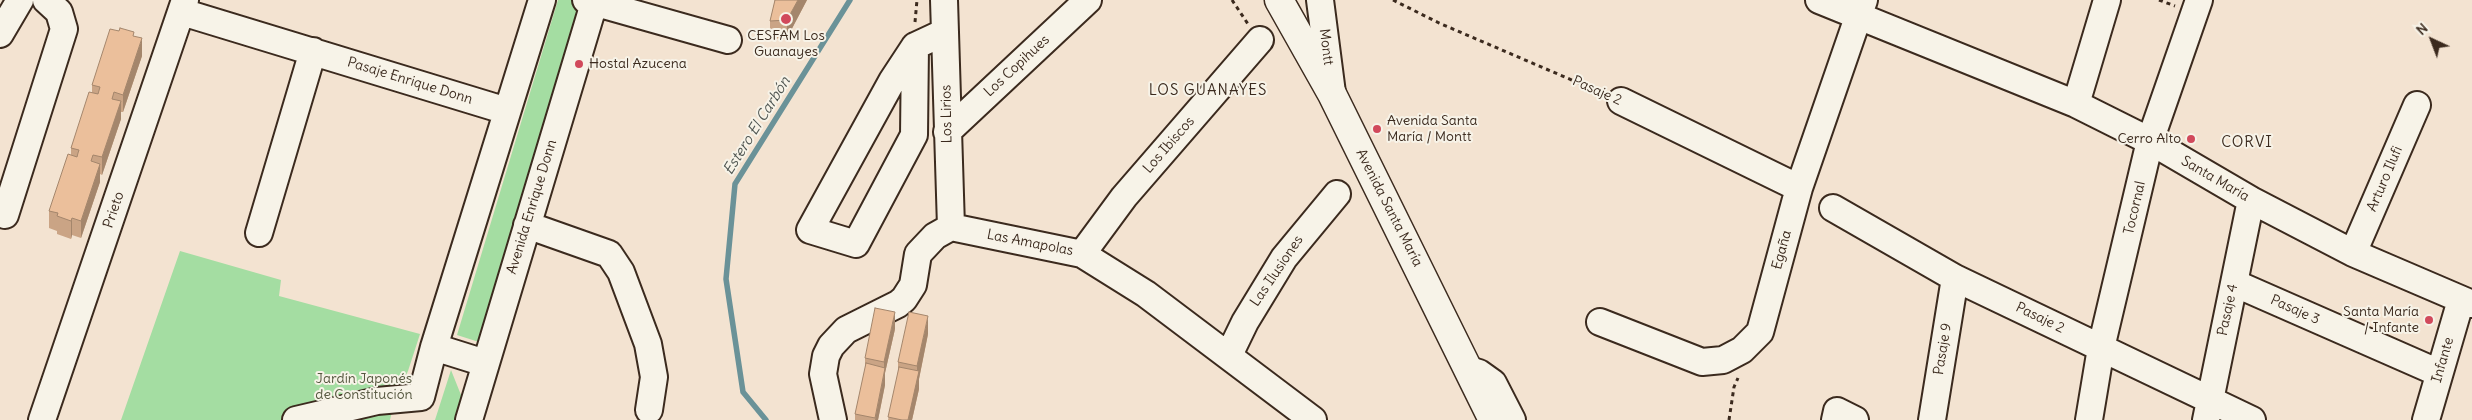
<!DOCTYPE html>
<meta charset="utf-8">
<style>
body{margin:0}
#map{position:relative;width:2472px;height:420px;overflow:hidden;background:#f3e3d1;font-family:Delius,sans-serif}
canvas{display:block}
.north{position:absolute;left:2407px;top:15px;width:50px;height:50px;-webkit-text-stroke:4px #f7f3e8;paint-order:stroke;rotate:317deg;font-size:14px;font-weight:700;line-height:20px;text-align:center;color:#3b2a1e}
.north::after{content:'';display:block;margin:auto;width:18px;height:22px;background:#3b2a1e;clip-path:polygon(50% 0,100% 100%,50% 72%,0 100%)}
</style>
<div id="map">
<canvas width="2472" height="420"></canvas>
<div class="north">N</div>
</div>
<script>
const ctx = document.querySelector('canvas').getContext('2d');
ctx.lineJoin = 'round';
function fillPath(path, color) { ctx.fillStyle = color; ctx.fill(path, 'evenodd'); }
const poly = rows => new Path2D(rows.map(r => 'M' + r).join(''));
function trace(path, color, width, dash) { ctx.strokeStyle = color; ctx.lineWidth = width; ctx.lineCap = dash ? 'butt' : 'round'; ctx.setLineDash(dash || []); ctx.stroke(path); }
function write(font, color, halo, rows, align = 'center') {
  ctx.font = font + ' Delius,sans-serif'; ctx.lineWidth = 4; ctx.setLineDash([]); ctx.textBaseline = 'middle'; ctx.strokeStyle = halo; ctx.fillStyle = color; for (const [text, x, y, turn = 0] of rows) {
    ctx.save(); ctx.translate(x, y); ctx.rotate((+turn || 0) * Math.PI / 180); ctx.textAlign = isNaN(turn) ? turn : align; if (halo) ctx.strokeText(text, 0, 0); ctx.fillText(text, 0, 0); ctx.restore();
  }
}
const green = poly([
 [558,0,586,0,482,343,457,335],
 [180,251,281,280,279,296,420,334,408,371,395,398,390,420,121,420],
 [451,370,463,400,458,420,435,420]
]);
const stream = poly([
 [766,420,743,392,726,279,735,184,850,0]
]);
const path = poly([
 [1232,0,1248,24],
 [1393,0,1439,23,1602,93],
 [2159,0,2175,6],
 [915,22,917,0],
 [1729,420,1734,387,1738,378]
]);
const minor = poly([
 [586,0,728,40],
 [944,0,951,227],
 [1320,0,1332,93],
 [1819,0,2076,104,2150,141,2251,200,2353,253,2472,304],
 [182,12,507,111],
 [0,34,20,0],
 [915,46,914,135,856,244,810,230,892,81,915,46,945,32],
 [1621,101,1799,188],
 [2076,104,2107,0],
 [947,132,1088,0],
 [1833,208,1955,278,2252,420],
 [5,215,64,29,59,12,46,0],
 [527,225,609,254,621,272,648,344,654,377,649,410],
 [259,233,313,51],
 [2353,253,2417,105],
 [1082,254,1124,197,1260,40],
 [2234,283,2439,373],
 [1600,322,1702,362,1723,360,1742,350,1760,332,1799,188,1864,0],
 [434,347,485,363],
 [1229,355,1245,322,1284,258,1337,194],
 [1469,370,1479,373,1493,383,1512,420],
 [42,420,185,0],
 [296,420,377,401,421,397,434,347,542,0],
 [469,420,595,0],
 [833,420,823,374,826,356,831,346,846,330,898,304,904,299,913,285,918,254,935,236,951,227,1082,254,1146,294,1313,420],
 [1835,420,1837,411,1855,420],
 [1932,420,1955,278],
 [2089,420,2101,348,2150,141,2199,0],
 [2206,420,2251,200],
 [2426,420,2461,300]
]);
const major = poly([
 [1279,0,1332,94,1493,420]
]);
const wall = poly([
 [775,0,807,0,787,38,770,39,770,21],
 [134,36,142,56,123,112,121,112,121,119,102,175,100,174,100,182,81,238,72,235,71,239,57,234,57,231,49,228,49,211,71,155,71,148,92,92,92,85],
 [895,329,885,373,885,385,878,420,855,420,855,414,865,370,865,358],
 [928,334,919,379,919,389,912,420,888,420,898,373,898,362]
]);
const shadedWall = poly([
 [798,0,807,0,787,38,787,20],
 [142,38,142,56,123,112,123,95],
 [121,101,121,119,102,175,102,157],
 [100,164,100,182,81,238,81,221],
 [72,218,72,235,71,239,71,221],
 [895,312,895,329,885,373,885,385,878,420,875,420,884,374,884,362],
 [928,316,928,334,919,379,919,389,912,420,908,420,917,376,917,366]
]);
const building = poly([
 [775,0,798,0,787,20,770,21,775,0],
 [120,28,134,32,133,36,142,38,123,95,114,92,112,99,121,101,102,157,93,155,91,161,100,164,81,221,72,218,71,221,57,216,58,213,49,211,68,154,77,157,78,153,79,150,71,148,89,92,98,94,100,87,92,85,110,29,119,31,120,28],
 [875,308,895,312,884,362,865,358,875,308],
 [909,312,928,316,917,366,898,362,909,312],
 [866,363,885,368,875,418,855,414,866,363],
 [899,367,919,371,908,420,902,420,888,417,899,367]
]);
const markers = [
 [786,19,6,"#d1495b"],
 [579,64,5,"#d1495b"],
 [1377,129,5,"#d1495b"],
 [2191,139,5,"#d1495b"],
 [2429,320,5,"#d1495b"]
];
const poiNames = [
 ["CESFAM Los",786,36,"center"],
 ["Guanayes",786,52,"center"],
 ["Hostal Azucena",589,64],
 ["Avenida Santa",1387,121],
 ["María / Montt",1387,137],
 ["Cerro Alto",2181,139,"right"],
 ["Santa María",2419,312,"right"],
 ["/ Infante",2419,328,"right"]
];
const streetNames = [
 ["Montt",1326,47,83],
 ["Los Copihues",1017,66,-43],
 ["Pasaje Enrique Donn",410,81,17],
 ["Pasaje 2",1597,91,24],
 ["Los Lirios",947,114,-91],
 ["Los Ibiscos",1169,145,-49],
 ["Santa María",2215,179,30],
 ["Arturo Ilufi",2385,179,-67],
 ["Avenida Enrique Donn",532,207,-73],
 ["Avenida Santa María",1389,208,63],
 ["Tocornal",2135,208,-77],
 ["Prieto",114,210,-71],
 ["Las Amapolas",1030,243,11],
 ["Egaña",1782,250,-75],
 ["Las Ilusiones",1277,271,-56],
 ["Pasaje 4",2228,310,-78],
 ["Pasaje 3",2295,310,24],
 ["Pasaje 2",2040,318,26],
 ["Pasaje 9",1943,349,-81],
 ["Infante",2443,360,-74]
];
const parkNames = [
 ["Jardín Japonés",364,379],
 ["de Constitución",364,395]
];
const neighbourhoodNames = [
 ["LOS GUANAYES",1208,91],
 ["CORVI",2247,143]
];
const waterNames = [
 ["Estero El Carbón",757,126,-58]
];
fillPath(green, '#a4dda2');
trace(stream, '#6a9298', 5.5);
trace(minor, '#3b2a1e', 30);
trace(major, '#3b2a1e', 31);
trace(path, '#3b2a1e', 3, [4, 4]);
trace(minor, '#f7f3e8', 26);
trace(major, '#f7f3e8', 28);
fillPath(wall, '#caa485');
fillPath(shadedWall, '#a4866c');
fillPath(building, '#ebbf9b');
trace(building, '#a4866c', 1);
for (const [x, y, r, color] of markers) { const dot = new Path2D(); dot.arc(x, y, r, 0, 2 * Math.PI); ctx.fillStyle = color; ctx.fill(dot); trace(dot, '#f7f3e8', 2); }
write('14px', '#3b2a1e', '#f7f3e8', poiNames, 'left');
write('14px', '#3b2a1e', '#f7f3e8', streetNames);
write('14px', '#55573f', '#f7f3e8', parkNames);
ctx.letterSpacing = '1px';
write('15px', '#3b2a1e', '#f7f3e8', neighbourhoodNames);
ctx.letterSpacing = '0px';
write('italic 15px', '#4f5551', '#f7f3e8', waterNames);
</script>
